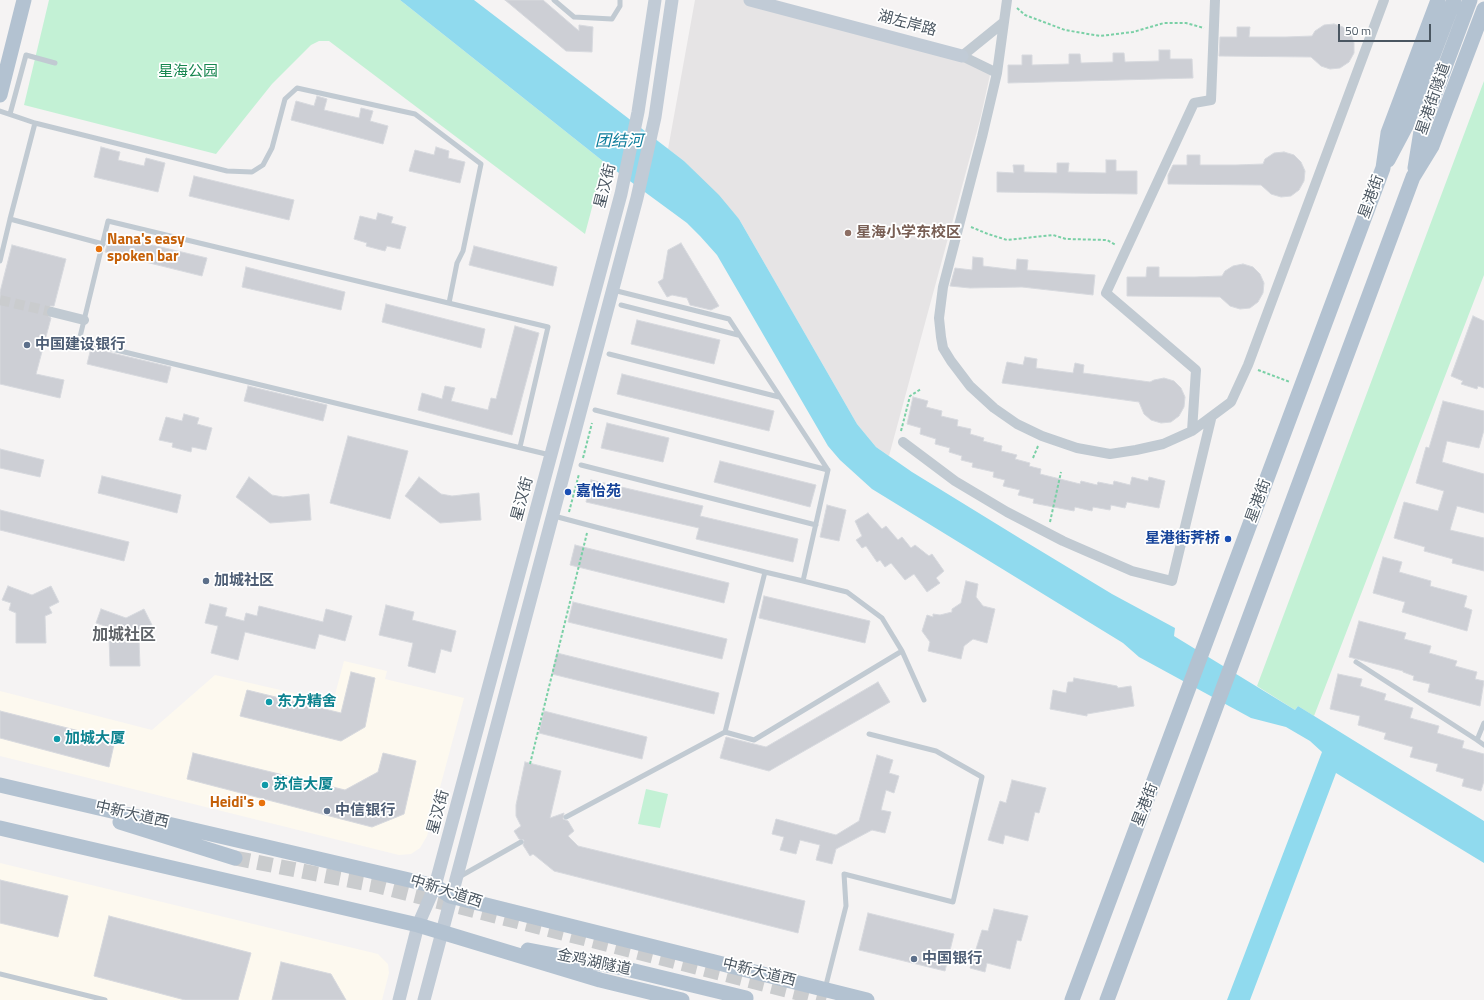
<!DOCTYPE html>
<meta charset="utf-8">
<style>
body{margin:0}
#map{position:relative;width:1484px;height:1000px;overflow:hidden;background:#f5f3f3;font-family:"Titillium Web",sans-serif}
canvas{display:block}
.scale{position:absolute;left:1338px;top:24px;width:93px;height:18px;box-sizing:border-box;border:2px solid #4a5661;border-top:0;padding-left:5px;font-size:12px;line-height:14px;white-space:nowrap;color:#4a5661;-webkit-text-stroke:3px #fff;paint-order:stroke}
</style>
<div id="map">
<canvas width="1484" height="1000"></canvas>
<div class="scale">50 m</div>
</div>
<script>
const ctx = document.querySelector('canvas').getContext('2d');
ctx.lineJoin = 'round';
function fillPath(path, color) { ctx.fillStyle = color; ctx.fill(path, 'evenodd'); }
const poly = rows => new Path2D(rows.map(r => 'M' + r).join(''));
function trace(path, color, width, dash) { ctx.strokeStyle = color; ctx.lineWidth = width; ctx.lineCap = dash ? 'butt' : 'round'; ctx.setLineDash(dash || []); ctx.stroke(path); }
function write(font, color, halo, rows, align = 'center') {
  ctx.font = font + ' "Titillium Web","Noto Sans SC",sans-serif'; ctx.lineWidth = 3.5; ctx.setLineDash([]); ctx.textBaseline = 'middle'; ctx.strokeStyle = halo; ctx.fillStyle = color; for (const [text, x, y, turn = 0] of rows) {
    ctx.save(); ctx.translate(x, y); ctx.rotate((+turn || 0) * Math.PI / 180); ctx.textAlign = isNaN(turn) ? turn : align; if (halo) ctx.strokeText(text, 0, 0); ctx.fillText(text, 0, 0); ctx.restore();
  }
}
const commercial = poly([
 [344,661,387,671,385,679,464,698,427,836,420,848,411,854,399,855,0,756,0,691,152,730,215,675,333,702],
 [0,863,378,954,388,964,389,973,382,1000,0,1000]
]);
const education = poly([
 [695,0,744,0,992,66,980,120,889,456,876,447,857,424,739,219,684,161,668,149]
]);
const green = poly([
 [49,0,400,0,604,162,585,234,329,41,319,41,311,45,272,84,216,154,24,105],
 [1484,81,1484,275,1314,716,1298,706,1295,710,1257,686],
 [646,789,668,794,660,828,638,824]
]);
const water = poly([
 [400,0,474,0,684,161,719,195,739,219,857,424,876,447,912,472,1021,539,1112,594,1175,628,1174,636,1295,710,1298,706,1484,821,1484,863,1336,773,1250,1000,1227,1000,1322,752,1310,741,1286,727,1251,718,1139,657,1123,643,872,489,840,460,828,446,717,255,700,236,687,223,604,162]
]);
const building = poly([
 [505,0,543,0,579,31,579,25,593,27,592,52,566,51,505,0],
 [1334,24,1343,27,1351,34,1354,43,1354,53,1349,62,1340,68,1330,69,1321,66,1311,57,1219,56,1220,37,1237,37,1237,27,1250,27,1249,37,1286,37,1312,36,1315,31,1324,25,1334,24],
 [1159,50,1170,50,1170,59,1192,59,1193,78,1008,83,1008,65,1022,65,1022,55,1032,55,1032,65,1069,64,1069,54,1080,54,1081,63,1113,62,1113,53,1124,53,1125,62,1159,61,1159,50],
 [317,96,327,99,324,110,359,118,361,108,373,111,370,121,388,126,383,144,291,120,296,101,314,106,317,96],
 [101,147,120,152,118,160,144,166,146,158,165,163,158,192,94,177,101,147],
 [436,147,449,151,448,158,465,162,460,183,409,171,415,150,434,155,436,147],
 [1284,152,1294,155,1301,162,1305,171,1304,181,1299,190,1291,196,1281,197,1271,194,1261,185,1168,184,1168,175,1173,165,1187,165,1187,155,1200,155,1200,165,1236,165,1263,164,1265,159,1274,153,1284,152],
 [1106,160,1116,160,1116,171,1137,171,1137,194,997,192,997,172,1014,173,1013,165,1024,165,1024,172,1057,173,1057,163,1069,163,1068,172,1106,173,1106,160],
 [194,176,294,200,289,220,189,196,194,176],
 [378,213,393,217,391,223,406,227,400,249,387,246,385,251,366,246,367,243,354,239,360,216,376,220,378,213],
 [110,235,207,258,202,276,105,252,110,235],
 [681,243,719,306,711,310,690,305,687,298,672,295,667,297,658,282,663,279,668,250,681,243],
 [12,245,66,259,54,306,50,306,46,310,46,314,51,318,36,374,64,380,60,398,0,384,0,292,12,245],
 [474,246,557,267,553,286,469,265,474,246],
 [973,257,983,258,983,266,1016,270,1017,259,1028,260,1027,270,1095,275,1093,295,1022,287,970,288,950,286,955,268,972,270,973,257],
 [1243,264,1253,267,1260,274,1264,283,1263,293,1258,302,1250,308,1240,309,1230,306,1220,297,1127,296,1127,277,1146,277,1147,267,1159,267,1159,277,1195,277,1222,276,1225,271,1233,266,1243,264],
 [246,267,345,292,341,310,242,287,246,267],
 [386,304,485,329,481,348,382,322,386,304],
 [1473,316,1484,321,1484,388,1478,386,1477,389,1461,384,1463,381,1451,376,1473,316],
 [637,320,720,340,714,364,631,344,637,320],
 [515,326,539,333,512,435,418,410,422,393,442,399,445,386,455,388,451,401,488,410,491,398,496,399,515,326],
 [91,348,171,367,167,383,87,364,91,348],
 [1025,357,1037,359,1036,368,1073,373,1075,363,1084,365,1083,373,1150,382,1154,380,1164,378,1174,381,1181,388,1185,397,1184,407,1179,416,1171,422,1161,423,1151,420,1144,414,1139,402,1002,383,1007,362,1023,365,1025,357],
 [622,374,774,411,769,431,617,394,622,374],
 [248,386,327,405,323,421,244,401,248,386],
 [913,397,928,401,926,407,942,411,941,416,958,420,957,426,971,429,970,434,984,438,983,441,1002,446,1001,451,1017,455,1015,459,1030,463,1029,466,1041,469,1040,474,1080,484,1081,481,1097,485,1098,482,1113,485,1114,481,1130,485,1132,477,1148,481,1149,477,1165,481,1159,508,1127,502,1125,508,1111,505,1110,510,1093,507,1092,511,1075,507,1074,511,1033,503,1034,499,1018,495,1020,490,1003,486,1005,480,993,477,994,472,972,467,973,463,961,460,962,456,949,452,950,448,935,444,936,439,920,434,921,428,907,424,913,397],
 [1443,401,1484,411,1484,430,1479,448,1447,441,1442,462,1484,474,1484,513,1457,506,1450,530,1484,538,1484,571,1452,563,1453,559,1424,551,1425,547,1394,538,1404,502,1438,511,1444,491,1416,483,1426,447,1429,448,1443,401],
 [184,414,199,418,197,424,212,428,206,450,192,447,191,452,172,447,173,443,159,440,166,417,182,421,184,414],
 [607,423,669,438,663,462,601,448,607,423],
 [348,436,408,451,390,519,330,503,348,436],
 [0,449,44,460,40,477,0,468,0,449],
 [720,461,816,485,810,507,714,482,720,461],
 [102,476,181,495,177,513,98,493,102,476],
 [249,477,272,495,283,497,309,494,311,520,270,523,236,497,249,477],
 [419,477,441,494,452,496,479,493,481,520,440,523,405,496,419,477],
 [591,480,703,506,700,516,798,539,793,562,696,539,699,528,586,502,591,480],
 [827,505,846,510,839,541,820,537,827,505],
 [0,510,129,542,124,561,0,530,0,510],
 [868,513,882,529,886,526,898,540,902,537,911,548,915,545,929,556,932,554,944,571,936,578,940,583,927,592,914,574,905,580,891,563,885,567,880,560,877,562,866,546,862,548,856,540,862,536,855,521,868,513],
 [575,545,729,583,724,603,570,565,575,545],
 [1383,557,1402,562,1399,572,1431,581,1430,586,1467,596,1464,607,1472,610,1467,631,1402,612,1405,602,1373,593,1383,557],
 [966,581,978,584,976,597,983,606,995,609,987,643,973,639,964,646,961,659,928,651,930,642,922,631,927,615,933,617,933,614,940,615,952,612,952,609,961,603,966,581],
 [8,586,32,595,51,586,59,602,49,607,52,613,45,616,46,643,16,643,16,613,9,610,11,603,2,600,8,586],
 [764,596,870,621,865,643,759,618,764,596],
 [573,602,727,639,722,659,568,622,573,602],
 [210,604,227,608,225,616,244,621,246,613,257,616,259,606,323,622,326,609,352,616,345,641,319,634,315,649,245,632,238,660,211,653,218,626,205,623,210,604],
 [386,605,414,612,412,620,456,631,451,652,441,649,435,673,408,666,413,643,379,635,386,605],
 [101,609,126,618,144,609,152,625,143,629,145,636,139,639,140,666,110,666,109,636,102,633,105,626,96,623,101,609],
 [1359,621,1406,633,1404,639,1431,646,1429,653,1457,661,1455,666,1477,672,1475,679,1484,681,1480,706,1428,692,1430,684,1413,680,1414,676,1403,672,1403,671,1349,657,1359,621],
 [557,653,719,693,714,714,552,674,557,653],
 [351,672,375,678,365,727,341,741,240,716,247,690,341,713,351,672],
 [1338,674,1362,679,1360,686,1386,694,1384,700,1413,708,1410,718,1439,726,1437,733,1464,741,1462,748,1484,754,1484,781,1481,791,1462,786,1464,779,1436,771,1438,764,1410,757,1413,747,1384,739,1386,733,1358,725,1360,716,1330,709,1338,674],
 [1074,678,1117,686,1118,688,1131,686,1134,706,1087,714,1087,716,1050,709,1053,690,1066,693,1068,682,1073,682,1074,678],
 [878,682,890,702,769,771,720,758,726,737,766,747,878,682],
 [0,711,115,740,109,767,0,738,0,711],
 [544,711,647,737,642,759,539,733,544,711],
 [193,753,345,790,378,772,383,753,416,761,404,814,372,827,187,779,193,753],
 [877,755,893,760,889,773,899,776,894,793,886,790,881,810,891,812,885,833,872,830,836,849,832,864,816,860,820,845,800,840,796,854,780,850,784,837,772,834,776,819,836,835,859,821,877,755],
 [525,762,561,771,550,818,564,813,563,819,568,821,574,831,568,836,578,846,805,901,798,933,554,871,533,854,530,856,523,845,524,840,519,839,514,831,521,826,516,816,516,805,525,762],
 [1012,780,1046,788,1039,813,1035,812,1028,841,1005,835,1003,844,988,840,1000,801,1006,803,1012,780],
 [0,880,68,896,58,937,0,923,0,880],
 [994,909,1028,916,1021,941,1017,940,1010,969,987,963,985,972,970,968,982,930,988,931,994,909],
 [868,913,954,934,945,971,859,950,868,913],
 [109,916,251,953,238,1000,185,1000,94,976,109,916],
 [281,962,331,974,346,1000,272,1000,281,962]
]);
const streetTunnel = poly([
 [0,300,52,312]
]);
const primaryTunnel = poly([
 [235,858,374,885,826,1000]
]);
const path = poly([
 [1017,8,1025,15,1065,30,1100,36,1133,32,1164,23,1186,23,1204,28],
 [971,227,988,234,1007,240,1053,235,1066,239,1107,240,1116,245],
 [1258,370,1290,382],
 [901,431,910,396,921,389],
 [583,458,592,423],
 [1033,458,1038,446],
 [569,512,579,474],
 [1050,522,1061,472],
 [530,764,587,533]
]);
const lane = poly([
 [554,0,574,17,612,19,620,6,620,0],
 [0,111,35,123,227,171,252,172,263,165,272,148,285,99,297,88,415,114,481,164,463,251,457,263,449,303],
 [10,114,26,55,55,63],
 [35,123,10,219,103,244],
 [0,261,10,219],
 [613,290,729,319,828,470,803,581,765,572],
 [621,305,738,335],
 [609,354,779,397],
 [595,410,828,470],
 [520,447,548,327,108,221,79,341,550,455],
 [581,465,816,525],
 [554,516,765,572,725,732],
 [803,581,847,592,882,618,902,651,924,700],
 [1356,662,1477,740],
 [1484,723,1477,740,1484,745],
 [566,817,725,732,754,740,902,651],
 [459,877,521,842],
 [0,974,105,1000],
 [825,989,846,906,844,874,953,902,982,777,936,751,869,734]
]);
const street = poly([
 [1007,0,997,73,982,137,943,287,939,318,941,337,943,348,951,361,970,386,994,408,1017,424,1042,436,1077,448,1110,454,1136,450,1163,444,1192,431,1231,402,1248,365,1384,0],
 [997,73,962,56,1004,22],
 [52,312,84,320],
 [1192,431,1196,370,1106,293,1194,103,1211,100,1215,0],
 [903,442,955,481,1007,512,1063,541,1132,571,1172,581,1211,419]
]);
const secondary = poly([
 [750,0,962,56],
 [399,1000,418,925,435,886,621,194,638,112,655,0],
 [424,1000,637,198,655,117,672,0]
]);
const primary = poly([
 [0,95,24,0],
 [1388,160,1406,126,1454,0],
 [1415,168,1421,131,1470,0],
 [0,785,435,886,450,896,867,1000],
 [120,822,235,858],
 [0,828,418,925,600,980,682,1000],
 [528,950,622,968,746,998],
 [1072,1000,1383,168,1388,133,1438,0],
 [1107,1000,1413,177,1432,146,1484,9]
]);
const markers = [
 [848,233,4,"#8d6e63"],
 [99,249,4,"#e8710a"],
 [27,345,4,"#5c6f8a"],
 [568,492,4,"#1a4fb4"],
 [1228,539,4,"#1a4fb4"],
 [206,581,4,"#5c6f8a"],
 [269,702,4,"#0f9aa8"],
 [57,739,4,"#0f9aa8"],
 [265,785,4,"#0f9aa8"],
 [262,803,4,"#e8710a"],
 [327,811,4,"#5c6f8a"],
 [914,959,4,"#5c6f8a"]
];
const streetNames = [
 ["湖左岸路",907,24,15],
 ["星港街隧道",1434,99,-71],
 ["星汉街",606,186,-76],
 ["星港街",1372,197,-70],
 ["星汉街",523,499,-75],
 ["星港街",1259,501,-70],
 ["星港街",1146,805,-69],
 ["星汉街",439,812,-75],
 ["中新大道西",132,815,13],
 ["中新大道西",446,892,18],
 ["金鸡湖隧道",594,963,12],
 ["中新大道西",759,973,14]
];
const parkNames = [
 ["星海公园",188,72]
];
const educationNames = [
 ["星海小学东校区",856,233]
];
const foodNames = [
 ["Nana's easy",107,240],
 ["spoken bar",107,257],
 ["Heidi's",254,803,"right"]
];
const serviceNames = [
 ["中国建设银行",35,345],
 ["加城社区",214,581],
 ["中信银行",335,811],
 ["中国银行",922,959]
];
const transitNames = [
 ["嘉怡苑",576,492],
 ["星港街荠桥",1220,539,"right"]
];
const cultureNames = [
 ["东方精舍",277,702],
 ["加城大厦",65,739],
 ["苏信大厦",273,785]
];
const waterNames = [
 ["团结河",619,142]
];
const neighbourhoodNames = [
 ["加城社区",124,636]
];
fillPath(commercial, '#fdf9ef');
fillPath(education, '#e6e4e5');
fillPath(green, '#c3f1d5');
fillPath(water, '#90daee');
fillPath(building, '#cdcfd5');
trace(building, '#d7d9de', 1);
trace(streetTunnel, '#caccce', 10, [10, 5]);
trace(primaryTunnel, '#caccce', 15, [15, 8]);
trace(path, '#7ad0a6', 2, [3, 2]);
trace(lane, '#c1cad2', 5);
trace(street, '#c1cad2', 10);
trace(secondary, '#c1cbd6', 13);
trace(primary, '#b3c2d1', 15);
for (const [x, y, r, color] of markers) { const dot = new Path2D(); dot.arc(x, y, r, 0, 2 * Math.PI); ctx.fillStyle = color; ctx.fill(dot); trace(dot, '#fff', 1.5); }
write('15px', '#4a5661', '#fff', streetNames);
write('15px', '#17864f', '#fff', parkNames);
write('bold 15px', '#785e54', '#fff', educationNames, 'left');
write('bold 15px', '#c56008', '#fff', foodNames, 'left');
write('bold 15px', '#4e5e75', '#fff', serviceNames, 'left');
write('bold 15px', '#164399', '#fff', transitNames, 'left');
write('bold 15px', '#0d838f', '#fff', cultureNames, 'left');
write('italic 16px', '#0c7c9b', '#fff', waterNames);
write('bold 16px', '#5f6368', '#fff', neighbourhoodNames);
</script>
